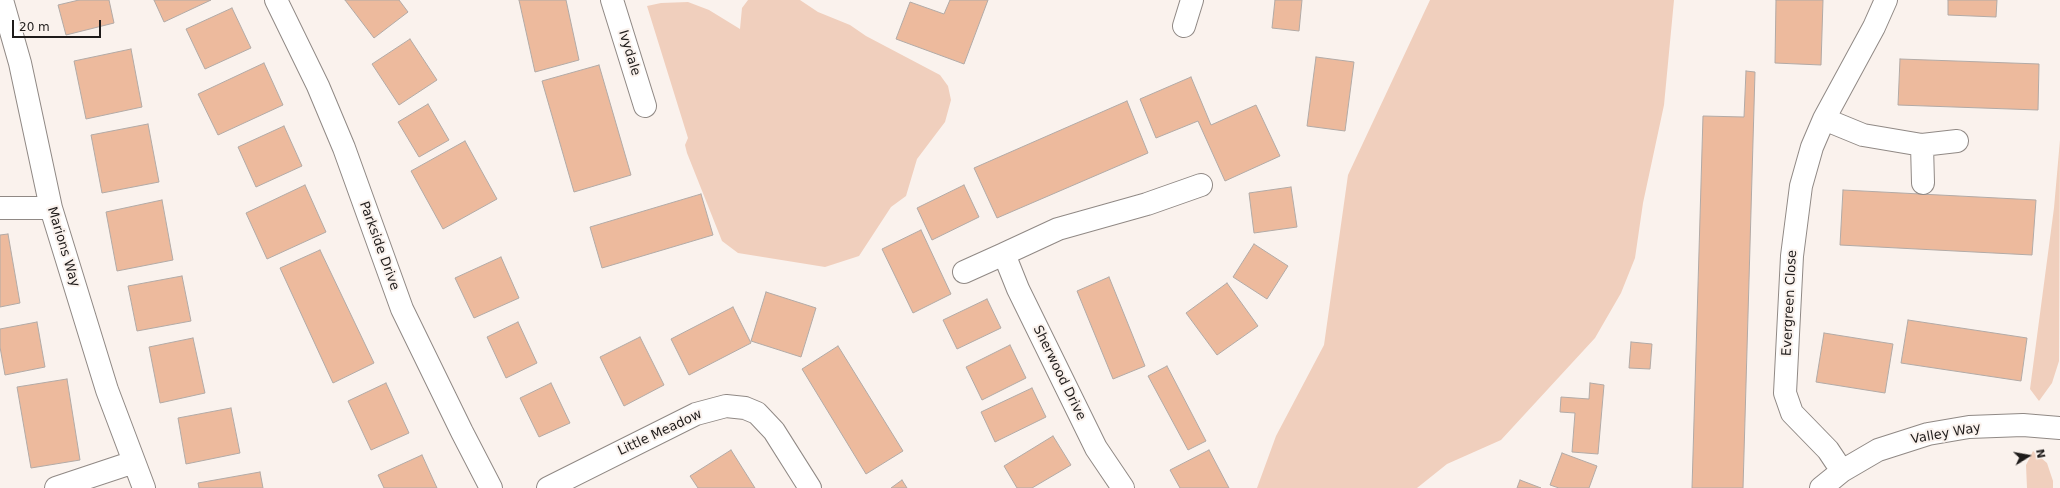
<!DOCTYPE html>
<style>
body{margin:0}
#map{position:relative;width:2060px;height:488px;overflow:hidden;background:#faf2ed;font-family:"DejaVu Sans",sans-serif}
canvas{display:block}
.north{position:absolute;left:2008px;top:436px;width:40px;height:40px;-webkit-text-stroke:3px #faf2ed;paint-order:stroke;rotate:79deg;font-size:11px;font-weight:700;line-height:16px;text-align:center;color:#1e1b1a}
.north::after{content:'';display:block;margin:auto;width:14px;height:18px;background:#1e1b1a;clip-path:polygon(50% 0,100% 100%,50% 72%,0 100%)}
.scale{position:absolute;left:12px;top:20px;width:89px;height:18px;box-sizing:border-box;border:2px solid #1e1b1a;border-top:0;padding-left:5px;font-size:12px;line-height:14px;white-space:nowrap;color:#1e1b1a;-webkit-text-stroke:3px #faf2ed;paint-order:stroke}
</style>
<div id="map">
<canvas width="2060" height="488"></canvas>
<div class="north">N</div>
<div class="scale">20 m</div>
</div>
<script>
const ctx = document.querySelector('canvas').getContext('2d');
ctx.lineJoin = 'round';
function fillPath(path, color) { ctx.fillStyle = color; ctx.fill(path, 'evenodd'); }
const poly = rows => new Path2D(rows.map(r => 'M' + r).join(''));
function trace(path, color, width, dash) { ctx.strokeStyle = color; ctx.lineWidth = width; ctx.lineCap = dash ? 'butt' : 'round'; ctx.setLineDash(dash || []); ctx.stroke(path); }
function write(font, color, halo, rows, align = 'center') {
  ctx.font = font + ' "DejaVu Sans",sans-serif'; ctx.lineWidth = 4; ctx.setLineDash([]); ctx.textBaseline = 'middle'; ctx.strokeStyle = halo; ctx.fillStyle = color; for (const [text, x, y, turn = 0] of rows) {
    ctx.save(); ctx.translate(x, y); ctx.rotate((+turn || 0) * Math.PI / 180); ctx.textAlign = isNaN(turn) ? turn : align; if (halo) ctx.strokeText(text, 0, 0); ctx.fillText(text, 0, 0); ctx.restore();
  }
}
const green = poly([
 [748,0,800,0,818,12,850,25,866,36,940,75,948,86,951,100,945,122,917,159,906,196,891,207,859,256,825,267,738,253,722,241,687,153,685,145,688,138,647,6,661,3,688,2,709,10,740,29,742,8],
 [1430,0,1674,0,1664,105,1643,203,1635,258,1621,293,1595,338,1501,440,1447,464,1417,488,1257,488,1276,436,1324,345,1348,175],
 [2060,140,2059,361,2052,383,2039,401,2030,389,2054,208],
 [2033,451,2047,463,2053,481,2053,488,2027,488,2026,465]
]);
const building = poly([
 [79,0,109,0,114,23,66,35,58,5,79,0],
 [154,0,211,0,164,22,154,0],
 [345,0,399,0,408,12,374,38,345,0],
 [519,0,566,0,579,60,535,72,519,0],
 [950,0,988,0,964,64,896,39,910,2,944,14,950,0],
 [1275,0,1302,0,1299,31,1272,28,1275,0],
 [1776,0,1823,0,1821,65,1775,63,1776,0],
 [1948,0,1997,0,1996,17,1948,15,1948,0],
 [232,8,251,48,205,69,186,29,232,8],
 [410,39,437,80,399,105,372,64,410,39],
 [131,49,142,107,86,119,74,61,131,49],
 [1316,57,1354,62,1345,131,1307,126,1316,57],
 [1900,59,2039,64,2038,110,1898,105,1900,59],
 [264,63,283,105,218,135,198,94,264,63],
 [599,65,631,175,574,192,542,81,599,65],
 [1746,71,1755,72,1743,488,1692,488,1703,116,1744,117,1746,71],
 [1191,77,1211,125,1256,105,1280,156,1225,181,1198,121,1156,138,1140,99,1191,77],
 [1127,101,1148,153,997,218,974,168,1127,101],
 [428,104,449,140,419,157,398,122,428,104],
 [148,124,159,182,102,193,91,135,148,124],
 [284,126,302,166,256,187,238,147,284,126],
 [465,141,497,199,443,229,411,171,465,141],
 [305,185,326,232,267,259,246,213,305,185],
 [964,185,979,217,932,240,917,208,964,185],
 [1291,187,1297,227,1254,233,1249,193,1291,187],
 [1843,190,2036,200,2032,255,1840,245,1843,190],
 [701,194,713,235,602,268,590,227,701,194],
 [162,200,173,260,117,271,106,212,162,200],
 [921,230,951,294,913,313,882,249,921,230],
 [8,234,20,303,0,307,0,235,8,234],
 [1254,244,1288,266,1267,299,1233,277,1254,244],
 [320,250,374,363,333,383,280,268,320,250],
 [501,257,519,298,474,318,455,278,501,257],
 [182,276,191,321,137,331,128,286,182,276],
 [1109,277,1145,366,1113,379,1077,291,1109,277],
 [1227,283,1258,326,1217,355,1186,313,1227,283],
 [766,292,816,308,801,357,751,341,766,292],
 [987,299,1001,328,957,349,943,320,987,299],
 [733,307,751,343,689,375,671,339,733,307],
 [1908,320,2027,338,2021,381,1901,363,1908,320],
 [37,322,45,367,5,375,0,347,0,329,37,322],
 [518,322,537,363,506,378,487,337,518,322],
 [1824,333,1893,344,1885,393,1816,382,1824,333],
 [640,337,664,385,624,406,600,357,640,337],
 [193,338,205,393,160,403,149,347,193,338],
 [1631,342,1652,344,1650,369,1629,368,1631,342],
 [1010,345,1026,378,982,400,966,367,1010,345],
 [838,346,903,451,866,474,802,369,838,346],
 [1167,366,1206,441,1188,450,1148,376,1167,366],
 [67,379,80,460,31,468,17,387,67,379],
 [386,383,409,433,371,450,348,401,386,383],
 [551,383,570,423,539,437,520,398,551,383],
 [1590,383,1604,385,1598,454,1572,452,1575,413,1560,412,1561,397,1589,399,1590,383],
 [1032,388,1046,417,995,442,981,412,1032,388],
 [231,408,240,453,186,464,178,418,231,408],
 [1053,436,1071,465,1032,488,1017,488,1004,466,1053,436],
 [731,450,755,488,698,488,690,476,731,450],
 [1209,450,1229,488,1180,488,1170,470,1209,450],
 [1562,453,1597,466,1589,488,1559,488,1550,485,1562,453],
 [422,455,437,488,384,488,378,475,422,455],
 [260,472,263,488,199,488,198,483,260,472],
 [902,480,907,488,891,488,902,480],
 [1520,480,1541,488,1517,488,1520,480]
]);
const street = poly([
 [2,0,20,63,51,208,107,390,144,488],
 [276,0,318,86,344,148,402,309,462,432,491,488],
 [612,0,645,106],
 [1184,26,1192,0],
 [1824,119,1863,135,1922,145,1957,141],
 [1922,145,1923,183],
 [0,208,51,208],
 [964,272,1004,254],
 [1842,471,1828,450,1792,413,1785,393,1792,256,1801,186,1812,147,1824,119,1874,27,1886,0],
 [56,488,134,462],
 [548,488,696,414,726,406,745,408,757,413,774,431,810,488],
 [1123,488,1096,448,1018,289,1004,254,1058,229,1147,204,1201,185],
 [1821,488,1842,471,1878,450,1928,434,1969,427,2023,425,2060,428]
]);
const streetNames = [
 ["Ivydale",629,53,73],
 ["Parkside Drive",379,246,70],
 ["Marions Way",63,247,73],
 ["Evergreen Close",1790,303,-87],
 ["Sherwood Drive",1059,373,64],
 ["Little Meadow",660,433,-25],
 ["Valley Way",1946,434,-10]
];
fillPath(green, '#f0cfbd');
fillPath(building, '#edba9d');
trace(building, '#b2aaa6', 1);
trace(street, '#908985', 24);
trace(street, '#fff', 22);
write('13px', '#1e1b1a', '#faf2ed', streetNames);
</script>
